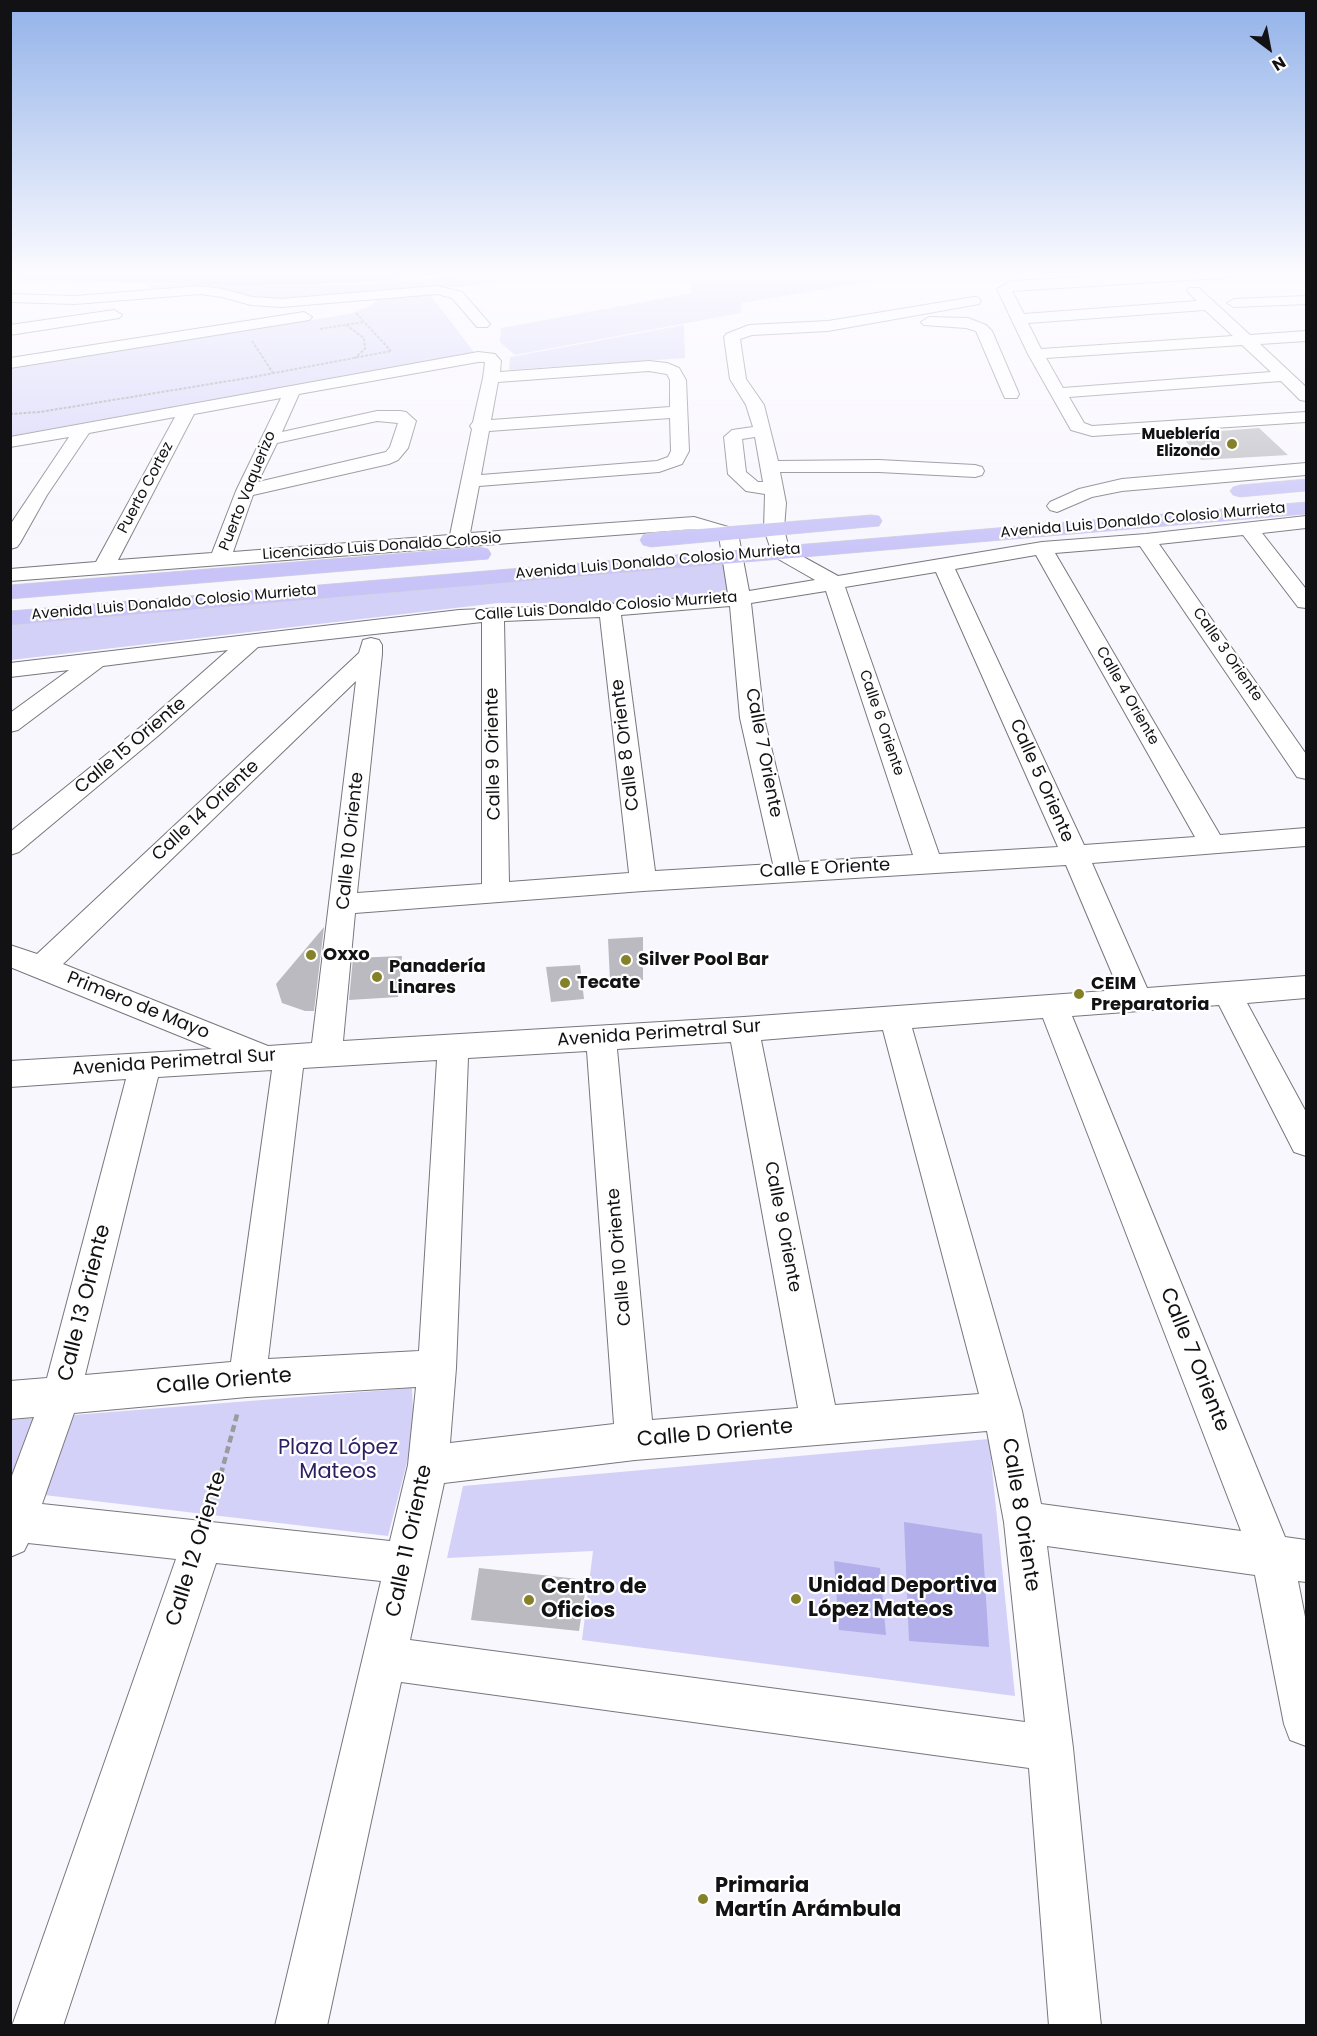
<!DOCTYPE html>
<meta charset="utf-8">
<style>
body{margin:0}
#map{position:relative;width:1317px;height:2036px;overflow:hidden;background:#f8f7fe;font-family:Poppins,sans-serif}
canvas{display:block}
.frame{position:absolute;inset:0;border:12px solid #121214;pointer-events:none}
.north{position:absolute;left:1239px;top:18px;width:60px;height:60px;-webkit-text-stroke:4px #fff;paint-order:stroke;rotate:148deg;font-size:16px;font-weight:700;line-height:24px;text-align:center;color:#121214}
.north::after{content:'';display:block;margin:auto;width:21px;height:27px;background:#121214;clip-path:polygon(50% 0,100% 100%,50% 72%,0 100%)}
</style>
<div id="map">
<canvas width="1317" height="2036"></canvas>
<div class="frame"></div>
<div class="north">N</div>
</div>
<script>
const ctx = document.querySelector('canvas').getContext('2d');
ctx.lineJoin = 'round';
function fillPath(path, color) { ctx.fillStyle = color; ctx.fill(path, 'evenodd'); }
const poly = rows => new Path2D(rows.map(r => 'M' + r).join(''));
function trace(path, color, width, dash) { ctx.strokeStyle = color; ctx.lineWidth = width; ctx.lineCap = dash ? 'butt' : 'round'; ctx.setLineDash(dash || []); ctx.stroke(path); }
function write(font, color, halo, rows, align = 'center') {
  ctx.font = font + ' Poppins,sans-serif'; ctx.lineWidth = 4.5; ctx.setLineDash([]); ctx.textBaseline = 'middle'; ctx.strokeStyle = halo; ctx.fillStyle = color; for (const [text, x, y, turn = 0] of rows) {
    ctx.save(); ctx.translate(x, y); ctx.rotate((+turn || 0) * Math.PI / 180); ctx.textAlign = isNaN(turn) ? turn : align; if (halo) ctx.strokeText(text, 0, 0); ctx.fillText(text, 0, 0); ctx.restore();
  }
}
const green = poly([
 [464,273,537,273,462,287,419,287,298,299,262,299,219,288,152,288,147,284,352,285,424,279],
 [680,273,921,273,742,303,741,313,515,355,500,342,501,328,692,293,689,278],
 [429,293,474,352,11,436,11,368,350,314,372,305,378,298],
 [684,325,685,358,509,370,510,357],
 [722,563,736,591,615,603,498,603,11,660,11,622],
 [412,1388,414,1435,388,1536,11,1491,11,1420],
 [989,1439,1015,1696,582,1640,593,1551,447,1558,463,1486]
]);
const water = poly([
 [11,273,453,273,355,283,241,285,11,279],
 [904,1522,982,1534,989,1647,909,1641],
 [834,1561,880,1568,886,1635,839,1630]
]);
const building = poly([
 [1259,428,1288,455,1201,460,1180,434],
 [324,927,314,1011,305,1011,282,1003,276,984],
 [643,937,643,980,610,981,608,939],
 [402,956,398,997,349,1000,353,958],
 [580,965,584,999,551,1002,546,967],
 [479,1568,587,1580,579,1631,471,1620]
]);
const pathFar2 = poly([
 [356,313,391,351],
 [346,325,364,338,365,349,355,358],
 [320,329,364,322],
 [252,341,273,373],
 [10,414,40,412,253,377,391,351]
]);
const pathFar1 = poly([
 [218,1485,238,1411]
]);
const path = poly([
 [211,1511,218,1483]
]);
const minor = poly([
 [1157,273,1241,273,1234,277,1012,291,1024,314,1197,301,1187,291,1189,288,1199,288,1250,335,1306,331,1306,341,1260,344,1306,387,1306,401,1300,400,1281,381,1069,397,1084,423,1092,426,1306,412,1306,422,1092,436,1071,430,1028,354,997,289,1012,281,1157,273],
 [1205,310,1233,336,1041,349,1028,323,1205,310],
 [1242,345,1271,372,1063,388,1046,358,1242,345],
 [1297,273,1306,273,1306,278,1299,276,1297,273],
 [200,286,223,289,252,297,281,299,437,286,462,292,490,324,487,327,477,327,452,298,437,294,281,307,251,305,222,297,200,294,75,304,10,302,10,294,75,296,200,286],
 [1306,296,1306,304,1234,307,1227,303,1234,299,1306,296],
 [974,297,979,298,981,301,979,304,828,331,752,335,740,339,746,379,764,405,778,461,879,460,975,465,982,467,984,471,982,475,975,477,879,472,780,472,786,503,784,529,789,549,838,576,1042,542,1146,534,1306,516,1306,528,1262,533,1306,589,1306,608,1298,607,1243,535,1159,544,1306,754,1306,779,1297,777,1140,546,1055,553,1220,835,1306,828,1306,846,1092,863,1147,988,1306,976,1306,998,1247,1003,1306,1112,1306,1156,1294,1152,1219,1005,1072,1016,1285,1537,1306,1540,1306,1582,1298,1581,1306,1622,1306,1746,1290,1740,1284,1724,1255,1575,1047,1546,1073,1748,1101,2026,1049,2026,1029,1768,401,1682,327,2026,275,2026,381,1581,216,1563,63,2026,12,2026,176,1559,28,1543,24,1551,10,1557,10,1481,34,1417,10,1419,10,1381,47,1378,126,1079,10,1087,10,1061,212,1049,10,967,10,945,37,954,359,653,363,640,371,638,379,640,382,645,382,654,357,893,482,884,482,622,258,647,159,735,19,852,10,855,10,832,143,725,228,650,103,666,18,730,10,732,10,713,69,670,10,677,10,663,459,610,610,604,728,594,719,536,694,529,10,581,10,569,96,562,175,417,89,433,47,495,20,543,17,547,10,549,10,525,69,437,10,447,10,437,478,352,495,354,501,361,500,372,649,361,667,363,679,368,686,380,689,451,682,464,659,472,479,486,470,533,694,517,735,529,738,533,749,591,815,580,773,556,764,529,765,494,746,491,728,474,724,437,732,430,753,427,746,405,730,379,724,337,726,334,749,325,828,321,974,297],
 [478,362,485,362,483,378,473,422,470,426,472,429,450,535,233,552,253,495,389,464,398,460,408,448,416,421,406,412,400,411,377,411,282,432,299,394,478,362],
 [649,371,667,374,670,380,670,407,491,420,498,382,649,371],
 [281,398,236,491,212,553,118,560,194,414,281,398],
 [670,418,671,451,668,457,657,461,481,475,489,431,670,418],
 [377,421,398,423,390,447,386,452,258,482,277,443,377,421],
 [755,437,763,482,758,482,746,472,742,439,755,437],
 [1036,555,1195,837,1084,845,955,569,1036,555],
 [936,572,1058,847,939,854,845,587,936,572],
 [826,591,913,855,799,862,764,718,751,603,826,591],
 [730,606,740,718,773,864,655,871,621,615,730,606],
 [600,617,629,873,509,882,504,621,600,617],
 [356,681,312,1043,268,1046,63,964,356,681],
 [1066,865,1119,990,744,1017,343,1041,355,913,643,891,1066,865],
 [1043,1018,1241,1531,1041,1504,1022,1411,912,1028,1043,1018],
 [883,1030,979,1394,835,1405,761,1040,883,1030],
 [731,1042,798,1408,652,1420,617,1049,731,1042],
 [587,1051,614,1424,450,1443,456,1368,468,1058,587,1051],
 [437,1060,419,1351,268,1359,303,1068,437,1060],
 [272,1070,231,1362,85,1375,158,1077,272,1070],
 [416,1387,408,1465,390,1541,42,1504,74,1413,247,1397,416,1387],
 [987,1431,1004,1522,1025,1722,410,1640,444,1483,635,1460,987,1431],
 [114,310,122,315,119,318,10,335,10,325,114,310],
 [304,312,312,317,309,320,10,368,10,358,304,312],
 [929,317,968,318,986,325,992,331,1019,394,1017,398,1005,398,1003,394,976,331,966,328,924,325,921,322,929,317],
 [1306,463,1306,475,1122,491,1092,497,1057,512,1050,510,1047,506,1050,502,1079,489,1122,479,1306,463]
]);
const major = poly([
 [1306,479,1306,491,1240,497,1233,495,1230,491,1233,487,1240,485,1306,479],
 [1306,502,1306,514,10,625,10,611,1306,502],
 [871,515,879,516,882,521,879,526,651,547,643,545,640,540,643,535,651,533,871,515],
 [480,547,488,549,491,554,488,559,10,599,10,585,480,547]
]);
const markers = [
 [1232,444,6,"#848129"],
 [311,955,6,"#848129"],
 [626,960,6,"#848129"],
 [377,977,6,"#848129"],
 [565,983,6,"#848129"],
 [1079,994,6,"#848129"],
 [796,1599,6,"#848129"],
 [529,1600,6,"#848129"],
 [703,1899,6,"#848129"]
];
const farPoinames = [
 ["Mueblería",1220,435],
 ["Elizondo",1220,452]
];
const farStreetnames = [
 ["Puerto Cortez",146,488,-62],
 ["Puerto Vaquerizo",248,491,-68],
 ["Avenida Luis Donaldo Colosio Murrieta",1143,521,-5],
 ["Licenciado Luis Donaldo Colosio",382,547,-4],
 ["Avenida Luis Donaldo Colosio Murrieta",658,562,-5],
 ["Avenida Luis Donaldo Colosio Murrieta",174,603,-5],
 ["Calle Luis Donaldo Colosio Murrieta",606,607,-4],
 ["Calle 3 Oriente",1227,655,55],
 ["Calle 4 Oriente",1127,696,60],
 ["Calle 6 Oriente",881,723,71]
];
const streetNames = [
 ["Calle 8 Oriente",626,745,-97],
 ["Calle 15 Oriente",131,746,-40],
 ["Calle 7 Oriente",763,753,79],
 ["Calle 9 Oriente",494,754,-91],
 ["Calle 5 Oriente",1041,781,66],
 ["Calle 14 Oriente",206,811,-43],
 ["Calle 10 Oriente",351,841,-84],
 ["Calle E Oriente",825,869,-3],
 ["Primero de Mayo",138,1006,22],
 ["Avenida Perimetral Sur",659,1034,-4],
 ["Avenida Perimetral Sur",174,1063,-4],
 ["Calle 9 Oriente",782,1227,79],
 ["Calle 10 Oriente",620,1257,-95]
];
const poiNames = [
 ["Oxxo",323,955],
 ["Silver Pool Bar",638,960],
 ["Panadería",389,967],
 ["Linares",389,988],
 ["Tecate",577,983],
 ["CEIM",1091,984],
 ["Preparatoria",1091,1005]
];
const nearStreetnames = [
 ["Calle 13 Oriente",85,1303,-76],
 ["Calle 7 Oriente",1194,1360,68],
 ["Calle Oriente",224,1382,-5],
 ["Calle D Oriente",715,1434,-5],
 ["Calle 8 Oriente",1020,1515,81],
 ["Calle 11 Oriente",410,1541,-78],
 ["Calle 12 Oriente",197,1549,-73]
];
const nearParknames = [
 ["Plaza López",338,1449],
 ["Mateos",338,1473]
];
const nearPoinames = [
 ["Unidad Deportiva",808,1587],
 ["López Mateos",808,1611],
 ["Centro de",541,1588],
 ["Oficios",541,1612],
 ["Primaria",715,1887],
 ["Martín Arámbula",715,1911]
];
fillPath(green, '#d3d1f8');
fillPath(water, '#b2afea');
fillPath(building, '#babac0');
trace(minor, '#77777c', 2);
trace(major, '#d4d4d5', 1);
trace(pathFar2, '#9b9a9f', 2, [3, 1.5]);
trace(pathFar1, '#9b9a9f', 4.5, [7, 4]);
trace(path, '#9b9a9f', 6, [9, 4.5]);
fillPath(minor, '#fff');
fillPath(major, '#c8c4f8');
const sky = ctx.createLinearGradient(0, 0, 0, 558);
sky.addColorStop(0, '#92b2e9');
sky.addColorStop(0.49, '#fcfbff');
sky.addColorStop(1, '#fcfbff00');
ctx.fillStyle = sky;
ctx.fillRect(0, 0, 1317, 558);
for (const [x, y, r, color] of markers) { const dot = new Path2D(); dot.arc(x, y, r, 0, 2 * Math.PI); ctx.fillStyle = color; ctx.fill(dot); trace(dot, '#fff', 2); }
write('bold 15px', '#121214', '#fff', farPoinames, 'right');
write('15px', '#121214', '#fff', farStreetnames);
write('18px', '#121214', '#fff', streetNames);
write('bold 18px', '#121214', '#fff', poiNames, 'left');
write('21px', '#121214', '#fff', nearStreetnames);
write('21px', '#2d1e62', '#fff', nearParknames);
write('bold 21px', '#121214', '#fff', nearPoinames, 'left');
</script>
